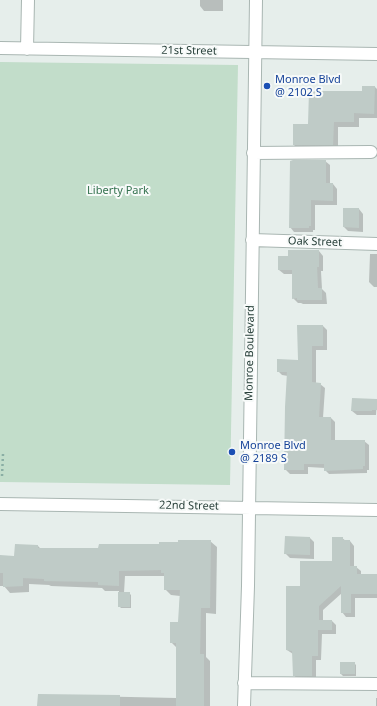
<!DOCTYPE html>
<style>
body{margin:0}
canvas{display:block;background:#e6eeeb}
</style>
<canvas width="377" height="706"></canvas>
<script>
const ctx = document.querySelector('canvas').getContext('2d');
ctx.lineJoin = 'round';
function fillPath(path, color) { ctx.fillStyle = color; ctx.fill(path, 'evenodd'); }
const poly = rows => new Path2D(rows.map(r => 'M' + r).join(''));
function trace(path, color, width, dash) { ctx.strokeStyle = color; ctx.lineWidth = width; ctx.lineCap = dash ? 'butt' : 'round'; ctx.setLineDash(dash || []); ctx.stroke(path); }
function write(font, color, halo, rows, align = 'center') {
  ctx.font = font + ' "Noto Sans",sans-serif'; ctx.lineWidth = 4; ctx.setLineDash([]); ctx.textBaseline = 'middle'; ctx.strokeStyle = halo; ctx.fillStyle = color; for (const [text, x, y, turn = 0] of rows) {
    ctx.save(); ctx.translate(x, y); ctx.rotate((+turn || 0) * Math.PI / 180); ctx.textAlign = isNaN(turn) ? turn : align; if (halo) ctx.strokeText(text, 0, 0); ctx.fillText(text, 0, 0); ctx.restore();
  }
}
const green = poly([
 [0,62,238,65,230,485,0,482]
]);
const shadow = poly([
 [200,0,223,0,223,11,204,11,200,6],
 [375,87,377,89,377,118,359,118,359,127,338,127,338,150,299,150,294,145,309,125,363,92],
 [325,161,330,165,330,184,333,184,337,189,337,205,315,205,315,230,313,230,313,232,294,232,290,227],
 [359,209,363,214,363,232,348,231,344,227],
 [319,251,323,256,323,271,321,271,322,289,326,293,327,304,303,304,301,303,298,303,293,298,293,274,284,274,279,270,289,257],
 [370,254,377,254,377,287,374,287,369,282],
 [323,326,327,330,327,350,316,350,316,384,320,384,325,388,323,418,331,418,335,422,335,441,364,441,369,445,369,470,367,470,367,473,329,474,325,470,325,468,308,467,308,474,290,474,285,469,288,376,282,375,278,371,299,361],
 [377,400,376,415,357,415,352,411],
 [310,538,314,542,314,559,290,558,285,553],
 [342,538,346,541,350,541,354,546,354,567,356,567,361,571,361,575,377,575,377,598,355,598,355,617,346,617,342,612,342,593,323,610,323,621,332,621,336,625,336,634,322,634,321,660,316,660,316,680,298,680,294,675,293,654,287,650,301,587,333,562],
 [210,541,217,547,216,614,206,613,206,657,210,661,210,706,38,706,38,695,177,698,177,648,171,642,179,623,180,596,171,595,165,589,165,576,125,576,124,593,129,593,131,595,131,608,121,608,119,606,119,591,105,591,102,588,51,586,49,585,29,584,29,592,10,593,4,586,0,586,0,556,15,557,38,546,41,549,99,549],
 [354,663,356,665,356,676,343,676,341,674],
 [376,698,377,698,377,706,376,706]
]);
const building = poly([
 [362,86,375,86,374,114,354,113,354,122,334,122,333,145,293,145,293,124,308,124,309,91,362,91],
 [293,160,326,160,326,183,333,183,333,201,311,200,311,226,309,226,309,228,289,228,290,161],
 [343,208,359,208,359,228,343,227],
 [288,250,319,250,319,267,317,267,318,288,322,288,322,300,297,300,297,298,292,299,292,270,278,270,278,256,288,256],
 [297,325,323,325,323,346,312,346,312,382,321,383,319,417,331,417,331,440,365,440,365,466,363,466,363,469,324,471,324,464,304,464,304,470,284,470,285,407,287,372,277,372,277,359,298,360],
 [352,398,377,399,377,410,372,410,372,411,351,411],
 [285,536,310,537,310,555,284,554],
 [332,537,343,537,343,540,350,540,350,566,357,566,357,574,377,574,377,594,351,594,351,613,341,613,341,586,319,606,319,620,332,620,332,630,318,630,318,656,312,656,312,676,293,676,292,651,286,650,286,586,300,586,300,561,332,561],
 [178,540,211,540,210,608,201,608,200,654,204,654,204,706,176,706,176,643,170,643,170,622,178,622,180,590,164,590,164,573,161,573,161,570,119,571,119,586,98,585,98,582,44,581,44,579,23,578,23,586,3,587,3,573,0,573,0,555,14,556,15,544,38,545,38,548,98,548,99,544,159,544,159,542,178,542],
 [118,592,130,592,130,607,118,607],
 [340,662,355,662,355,674,340,674],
 [38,694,120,695,120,706,37,706]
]);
const path = poly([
 [2,476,3,454]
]);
const minor = poly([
 [0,48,377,54],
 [27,49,28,0],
 [253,153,371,152],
 [252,240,377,244],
 [0,504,377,510],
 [244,683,377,684],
 [244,706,248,586,256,0]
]);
const markers = [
 [267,86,4,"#1a4fb4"],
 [232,452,4,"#1a4fb4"]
];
const streetNames = [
 ["21st Street",189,51,1],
 ["Oak Street",315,242,2],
 ["Monroe Boulevard",250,353,-89],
 ["22nd Street",189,506,1]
];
const transitNames = [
 ["Monroe Blvd",275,80],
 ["@ 2102 S",275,93],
 ["Monroe Blvd",240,446],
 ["@ 2189 S",240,459]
];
const parkNames = [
 ["Liberty Park",118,191]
];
fillPath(green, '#c2ddca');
fillPath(shadow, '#0003');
fillPath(building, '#bfcbc7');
trace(minor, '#a9b6b2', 14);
trace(path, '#8aaea4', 2.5, [2, 3]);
trace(minor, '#fff', 12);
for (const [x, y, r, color] of markers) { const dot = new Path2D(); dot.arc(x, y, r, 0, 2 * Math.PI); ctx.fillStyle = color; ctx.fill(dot); trace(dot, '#f7faf9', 1.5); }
write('11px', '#273f39', '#f7faf9', streetNames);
write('11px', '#164399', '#f7faf9', transitNames, 'left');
write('11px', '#34724f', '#f7faf9', parkNames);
</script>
